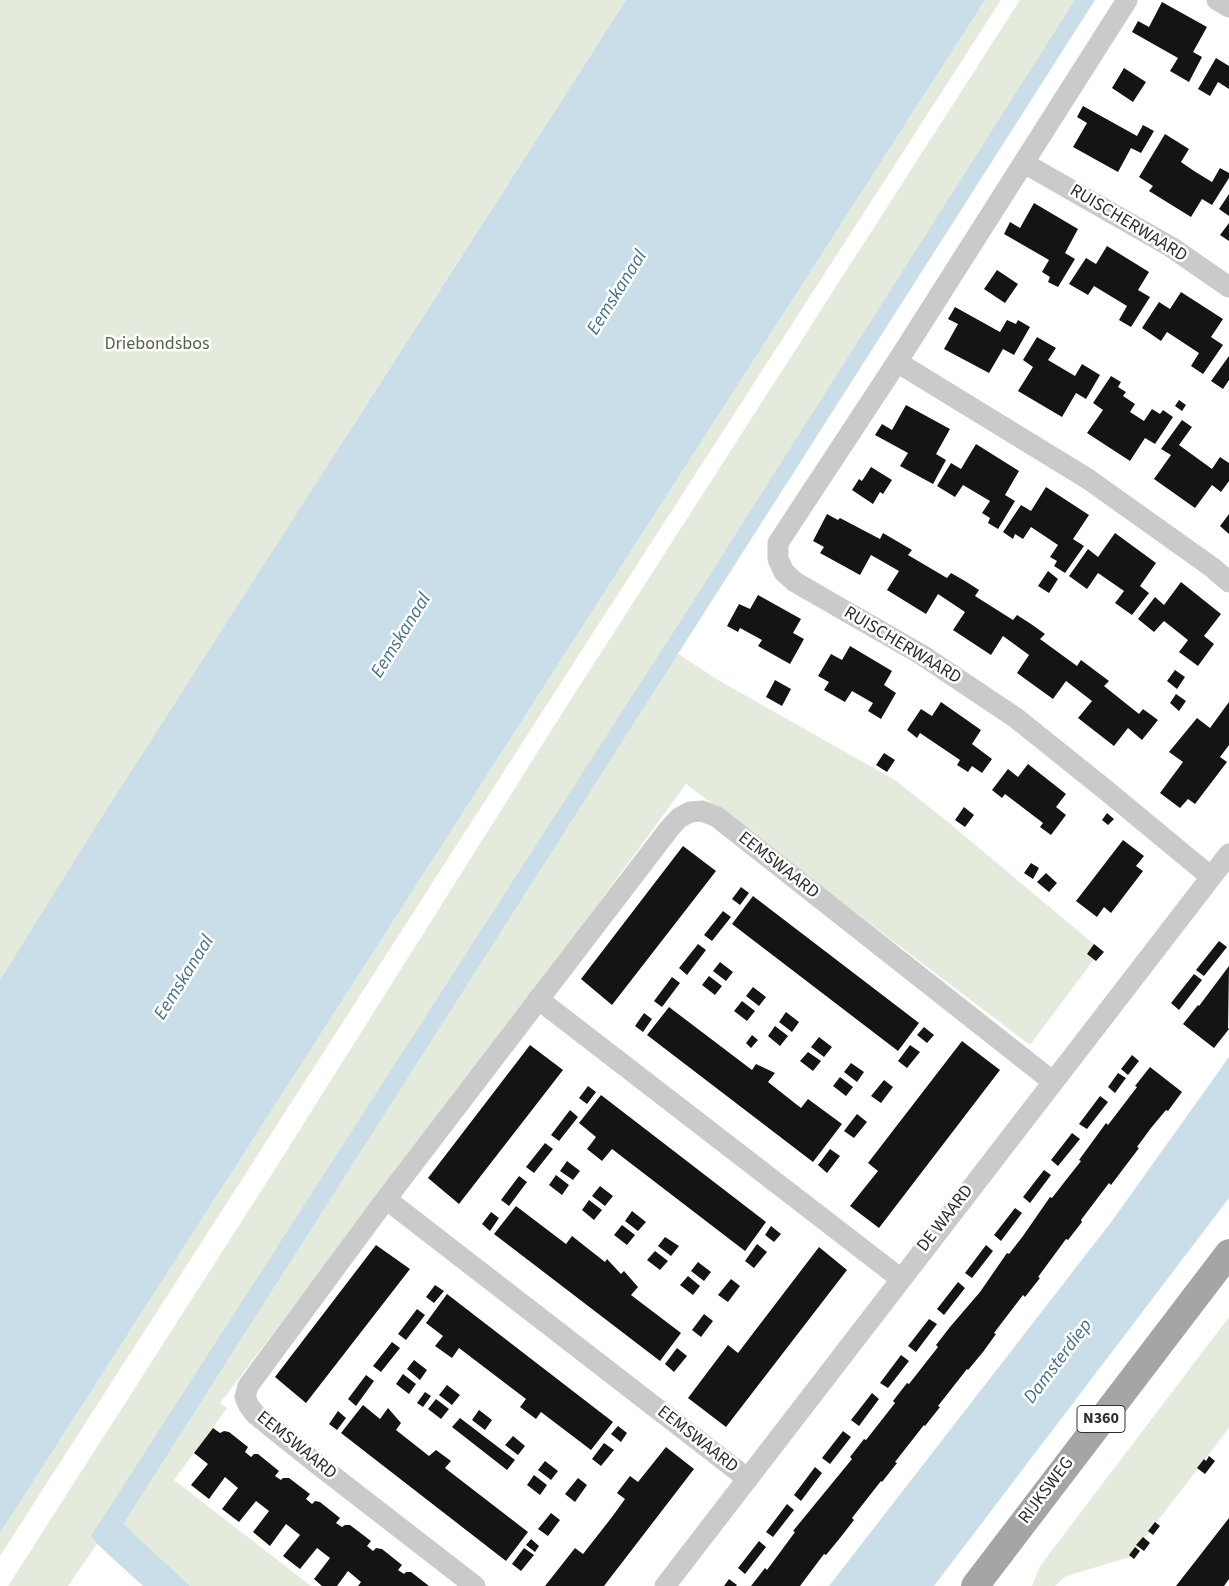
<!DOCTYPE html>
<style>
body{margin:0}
canvas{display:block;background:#fff}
</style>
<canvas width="1229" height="1586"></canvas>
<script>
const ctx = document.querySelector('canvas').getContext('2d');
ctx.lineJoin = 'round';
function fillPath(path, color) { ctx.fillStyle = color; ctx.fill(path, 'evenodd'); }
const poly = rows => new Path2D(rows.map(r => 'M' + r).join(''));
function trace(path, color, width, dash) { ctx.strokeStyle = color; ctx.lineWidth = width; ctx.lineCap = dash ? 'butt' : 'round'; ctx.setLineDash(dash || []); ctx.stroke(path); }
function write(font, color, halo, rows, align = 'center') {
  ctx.font = font + ' "Source Sans 3",sans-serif'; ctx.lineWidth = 5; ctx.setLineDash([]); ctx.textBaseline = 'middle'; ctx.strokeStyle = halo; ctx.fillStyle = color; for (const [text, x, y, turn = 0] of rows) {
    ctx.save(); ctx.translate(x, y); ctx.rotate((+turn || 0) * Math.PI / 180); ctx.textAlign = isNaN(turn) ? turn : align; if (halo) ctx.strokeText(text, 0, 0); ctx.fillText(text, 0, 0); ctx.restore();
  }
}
const green = poly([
 [0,0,626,0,375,391,0,980],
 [985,0,1001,0,571,667,0,1556,0,1533],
 [1020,0,1078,0,665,645,718,680,895,780,948,822,1101,950,1030,1045,686,784,513,1020,220,1403,227,1408,174,1480,311,1586,190,1586,102,1529,97,1544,68,1586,8,1586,270,1177,561,715],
 [1229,1317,1229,1428,1130,1557,1066,1576,1055,1586,1032,1586,1040,1566]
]);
const water = poly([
 [626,0,985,0,0,1533,0,980,102,817],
 [1075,0,1095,0,123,1524,190,1586,143,1586,97,1544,91,1536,683,617],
 [1229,1057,1229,1198,934,1586,829,1586,1112,1221]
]);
const building = poly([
 [1162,2,1207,27,1193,52,1202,57,1189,82,1170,71,1178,58,1132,32,1138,21,1149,27],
 [1216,58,1229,66,1229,89,1218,82,1210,96,1198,89],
 [1124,68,1146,82,1133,102,1112,88],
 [1083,106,1137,136,1143,125,1154,131,1141,153,1131,148,1118,172,1073,147,1087,123,1077,117],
 [1165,134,1189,149,1181,162,1194,171,1212,182,1220,168,1229,173,1229,178,1212,205,1202,199,1191,217,1149,191,1153,186,1139,177],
 [1229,194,1229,216,1219,209],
 [1034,203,1078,229,1065,253,1075,259,1058,287,1048,282,1050,277,1042,272,1049,260,1004,234,1010,222,1020,228],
 [1229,223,1229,241,1220,235],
 [1107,246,1149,272,1138,290,1150,297,1131,327,1119,320,1127,306,1094,286,1088,295,1069,284,1086,258,1096,264],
 [997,270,1018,284,1005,303,984,289],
 [1181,292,1223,319,1211,337,1223,345,1203,374,1191,366,1199,353,1167,332,1161,341,1142,328,1159,302,1170,309],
 [955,307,1000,332,1007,320,1016,324,1018,320,1030,327,1014,355,1003,349,989,373,944,349,958,324,948,319],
 [1037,337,1056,348,1048,360,1075,376,1082,364,1100,375,1086,399,1076,393,1062,417,1018,391,1033,367,1023,360],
 [1229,356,1229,380,1223,389,1211,381],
 [1111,376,1121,382,1118,387,1126,392,1123,396,1135,404,1130,412,1144,421,1152,409,1160,414,1163,410,1173,417,1155,444,1145,438,1130,461,1087,433,1103,410,1093,403],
 [1179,400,1186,405,1182,411,1175,406],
 [906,405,950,429,936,454,946,460,933,484,900,466,908,453,875,435,882,424,892,430],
 [1182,420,1192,427,1179,445,1212,469,1220,457,1229,463,1229,481,1221,492,1212,485,1195,508,1154,479,1171,455,1161,449],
 [976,444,1019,471,1005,495,1015,501,998,529,988,523,990,518,982,513,990,501,963,485,955,497,937,486,951,463,961,469],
 [871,467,892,480,883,494,880,492,873,504,852,490,859,479,862,481],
 [1046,487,1089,515,1073,539,1084,546,1065,573,1054,566,1057,561,1050,557,1058,545,1031,527,1023,539,1015,534,1013,539,1003,532,1021,505,1031,511],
 [827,514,838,520,840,518,880,539,883,533,912,550,908,555,947,578,951,573,965,581,979,590,975,596,1013,620,1017,615,1031,624,1045,634,1040,639,1077,666,1081,660,1109,681,1104,686,1139,714,1143,709,1158,720,1142,740,1128,728,1114,746,1078,718,1092,701,1066,681,1053,699,1017,673,1029,655,1003,636,991,655,953,630,965,612,938,594,926,614,887,590,899,571,871,555,860,575,820,553,824,547,813,541],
 [1229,514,1229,534,1220,526],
 [1115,533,1156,563,1140,586,1149,593,1132,615,1115,603,1124,591,1098,573,1087,589,1069,576,1088,549,1098,557],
 [1048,571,1058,579,1049,593,1038,586],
 [1181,582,1221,614,1204,636,1214,644,1198,666,1179,652,1188,640,1164,621,1154,632,1138,619,1155,597,1164,605],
 [758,595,801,619,793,633,804,639,790,664,758,646,762,640,740,628,738,632,727,626,739,604,750,609],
 [850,646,892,671,884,685,896,693,881,719,868,711,873,703,852,691,845,702,824,690,829,682,818,676,831,654,842,660],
 [1175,670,1185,677,1177,689,1167,681],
 [775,680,791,689,782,706,766,697],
 [1176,694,1186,701,1179,711,1170,703],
 [941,702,981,730,972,744,992,759,982,773,972,766,968,772,957,765,960,760,920,733,917,738,907,730,921,709,932,716],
 [1229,702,1229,745,1220,757,1227,762,1195,804,1188,799,1180,808,1160,793,1183,762,1169,752,1197,718,1210,728],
 [884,753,895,760,887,772,876,765],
 [1028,764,1066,794,1056,807,1066,815,1051,835,1040,827,1043,823,1005,794,1002,798,992,790,1008,769,1018,777],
 [964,807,974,815,965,827,955,820],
 [1107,813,1114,819,1108,825,1102,820],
 [1123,840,1144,856,1136,866,1143,871,1111,913,1104,907,1097,917,1076,901],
 [683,846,716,871,612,1005,581,979],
 [1031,863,1039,868,1033,879,1024,873],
 [1046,873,1057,883,1049,892,1037,882],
 [741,887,749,893,740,905,732,899],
 [753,896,919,1023,898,1051,732,924],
 [723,911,731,917,712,941,704,935],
 [1219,941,1227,947,1204,976,1196,970],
 [698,944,706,950,687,975,679,968],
 [1094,944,1104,952,1096,961,1087,954],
 [720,962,733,972,726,981,713,971],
 [1229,966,1228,1028,1229,1029,1214,1048,1183,1024,1198,1005,1199,1006],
 [1194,974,1202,980,1179,1010,1171,1003],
 [709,976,722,986,715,995,702,985],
 [672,977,680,983,662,1007,654,1001],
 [753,987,766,997,759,1006,746,996],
 [742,1001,755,1011,747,1021,734,1011],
 [669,1007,752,1070,756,1064,775,1073,768,1082,801,1108,808,1099,842,1124,813,1162,647,1035],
 [786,1012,799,1022,792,1032,779,1022],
 [644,1013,652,1019,643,1032,635,1026],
 [775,1026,788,1036,780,1046,768,1036],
 [924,1027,934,1035,927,1043,917,1035],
 [752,1035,758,1040,751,1048,746,1043],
 [819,1037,832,1047,824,1057,811,1047],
 [962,1041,1000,1070,879,1228,850,1206,878,1171,868,1163],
 [530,1045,563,1070,459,1204,428,1178],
 [910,1045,920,1052,907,1068,898,1061],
 [808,1052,821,1061,813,1071,800,1061],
 [1132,1055,1139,1061,1128,1075,1121,1069],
 [851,1063,864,1072,857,1082,844,1072],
 [1150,1067,1182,1092,1168,1111,1166,1110,1151,1128,1137,1147,1139,1148,1111,1185,1109,1183,1081,1220,1082,1222,1068,1240,1066,1239,1038,1277,1040,1278,1025,1297,1023,1295,994,1333,996,1334,983,1352,968,1370,967,1369,938,1406,940,1407,925,1426,924,1425,895,1462,897,1463,882,1482,881,1481,852,1518,854,1520,840,1538,826,1555,824,1554,800,1586,751,1586,765,1568,767,1570,795,1532,793,1531,852,1459,850,1457,864,1439,866,1440,895,1403,893,1401,907,1383,909,1384,938,1347,936,1345,950,1327,980,1292,1007,1253,1009,1254,1023,1236,1050,1197,1052,1198,1066,1180,1081,1161,1079,1160,1106,1123,1108,1125,1137,1087,1135,1086],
 [1118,1073,1126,1078,1115,1093,1108,1087],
 [840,1077,853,1087,846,1096,833,1086],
 [884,1080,893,1087,881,1103,871,1096],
 [588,1086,596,1092,587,1104,579,1098],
 [601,1095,766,1222,745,1251,612,1149,602,1161,587,1149,596,1137,579,1123],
 [1100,1096,1108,1102,1087,1129,1079,1124],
 [570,1110,578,1117,559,1141,551,1135],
 [857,1114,867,1122,854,1138,844,1131],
 [1072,1133,1080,1139,1058,1166,1051,1160],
 [545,1143,553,1149,534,1173,526,1167],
 [830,1149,840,1156,827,1173,818,1165],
 [567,1161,580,1171,573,1180,560,1171],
 [1044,1170,1051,1175,1030,1203,1023,1197],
 [556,1175,569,1185,562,1195,549,1185],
 [519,1176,527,1182,509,1206,501,1200],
 [600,1186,613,1196,605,1206,592,1196],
 [589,1200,602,1210,594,1220,582,1210],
 [516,1206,566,1244,572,1236,605,1262,607,1259,621,1274,624,1271,638,1287,631,1295,681,1333,660,1361,494,1234],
 [1015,1208,1022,1213,1001,1241,994,1235],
 [632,1211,646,1222,638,1231,625,1221],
 [491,1212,499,1218,490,1231,482,1224],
 [622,1225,635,1235,627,1245,614,1235],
 [771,1226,781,1234,774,1242,765,1235],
 [665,1237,679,1246,671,1256,658,1246],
 [757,1244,767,1252,754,1268,745,1261],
 [376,1245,410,1269,306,1403,275,1377],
 [986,1245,993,1251,972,1278,965,1273],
 [819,1247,847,1270,726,1427,688,1398,728,1345,738,1353],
 [655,1251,668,1261,660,1270,647,1260],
 [698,1262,711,1272,704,1281,691,1271],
 [688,1276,700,1286,693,1295,680,1285],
 [731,1279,740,1286,728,1302,718,1295],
 [958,1282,965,1288,944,1315,937,1309],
 [435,1285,444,1291,434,1303,426,1297],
 [447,1294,613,1422,591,1450,541,1412,536,1419,520,1407,526,1399,459,1348,452,1358,435,1346,443,1336,426,1323],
 [417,1309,425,1315,406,1340,398,1334],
 [704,1314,713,1321,701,1337,692,1330],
 [929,1319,937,1324,916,1352,908,1346],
 [392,1342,400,1348,381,1372,373,1366],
 [677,1348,687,1356,674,1372,665,1364],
 [901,1355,909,1361,888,1388,880,1383],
 [414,1360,427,1370,420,1380,407,1369],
 [403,1374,416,1384,409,1394,396,1384],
 [366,1375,374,1381,356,1406,348,1399],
 [447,1385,460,1395,452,1405,439,1395],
 [425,1392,431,1396,423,1407,417,1403],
 [872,1393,879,1399,859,1426,851,1420],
 [436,1399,449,1409,441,1419,428,1409],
 [363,1405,380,1419,388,1408,401,1423,396,1430,429,1456,436,1450,451,1461,445,1468,528,1532,506,1561,341,1433],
 [479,1410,492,1420,485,1430,472,1420],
 [338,1411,346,1418,337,1430,329,1424],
 [460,1418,515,1460,507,1470,452,1427],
 [618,1426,627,1433,621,1442,611,1434],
 [213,1428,220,1433,224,1431,229,1432,248,1447,245,1452,251,1457,254,1454,258,1454,279,1471,275,1476,281,1480,283,1478,289,1478,310,1494,306,1499,312,1504,315,1501,320,1502,340,1518,336,1523,342,1527,345,1525,350,1525,371,1541,367,1546,373,1551,376,1548,382,1549,402,1565,398,1570,404,1574,406,1572,411,1572,429,1586,358,1586,361,1582,348,1571,337,1586,322,1586,314,1579,330,1558,317,1548,300,1569,283,1556,300,1535,286,1524,270,1546,253,1532,269,1511,256,1501,239,1522,222,1509,238,1488,225,1477,209,1499,191,1485,208,1464,194,1453],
 [843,1431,851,1437,830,1464,822,1458],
 [513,1436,525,1446,518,1455,505,1445],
 [604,1443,614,1450,601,1466,592,1459],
 [666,1447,694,1469,604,1586,545,1586,575,1548,583,1554,612,1517,625,1499,617,1493,630,1476,638,1482],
 [1209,1456,1215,1461,1205,1474,1197,1468,1204,1459,1206,1461],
 [545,1461,558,1471,551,1480,538,1470],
 [815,1467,822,1473,801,1501,794,1495],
 [534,1475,547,1485,540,1495,527,1485],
 [578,1478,587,1485,575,1502,565,1494],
 [787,1504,794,1510,773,1537,766,1532],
 [551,1513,560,1520,548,1536,538,1529],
 [1229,1518,1229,1579,1224,1586,1176,1586],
 [1155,1522,1160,1526,1153,1535,1148,1531],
 [1143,1537,1150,1543,1144,1551,1136,1545],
 [531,1539,539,1546,535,1552,526,1545],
 [759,1541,766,1547,745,1574,738,1568],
 [1135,1547,1140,1551,1134,1559,1129,1555],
 [524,1548,534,1555,521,1571,512,1564],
 [729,1579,737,1585,736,1586,724,1586]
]);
const street = poly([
 [1127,0,897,362,778,543,778,559,784,572,795,582,922,655,1016,718,1107,791,1211,877],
 [1217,0,1229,7],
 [1024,163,1171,247,1229,287],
 [897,362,1088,479,1213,568,1229,582],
 [538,999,901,1279],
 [386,1199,748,1479],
 [475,1586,316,1463,255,1414,249,1406,245,1397,248,1386,386,1199,669,829,679,818,690,812,702,811,717,817,1052,1081],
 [665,1586,1229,854]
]);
const primary = poly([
 [975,1586,1229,1253]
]);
const shields = [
 [1101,1419,48]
];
const shieldNames = [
 ["N360",1101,1419]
];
const streetNames = [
 ["RUISCHERWAARD",1128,224,31],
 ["RUISCHERWAARD",902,646,31],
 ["EEMSWAARD",778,866,38],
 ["DE WAARD",946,1219,-52],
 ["EEMSWAARD",697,1440,38],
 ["EEMSWAARD",296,1446,39],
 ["RIJKSWEG",1047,1491,-53]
];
const parkNames = [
 ["Driebondsbos",157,345]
];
const waterNames = [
 ["Eemskanaal",618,293,-58],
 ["Eemskanaal",402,636,-58],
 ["Eemskanaal",185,978,-58],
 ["Damsterdiep",1059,1362,-53]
];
fillPath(green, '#e4eadc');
fillPath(water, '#c9dee8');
fillPath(building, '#141414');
trace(street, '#cacaca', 21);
trace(primary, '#a5a5a5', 28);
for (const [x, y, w] of shields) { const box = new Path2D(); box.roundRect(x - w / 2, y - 13.5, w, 27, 4); ctx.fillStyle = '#fff'; ctx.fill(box); trace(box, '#2d2d2d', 1); }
write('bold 16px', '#2d2d2d', null, shieldNames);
write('18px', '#2d2d2d', '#fff', streetNames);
write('18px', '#53653e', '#fff', parkNames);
write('italic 19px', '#427189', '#fff', waterNames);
</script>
